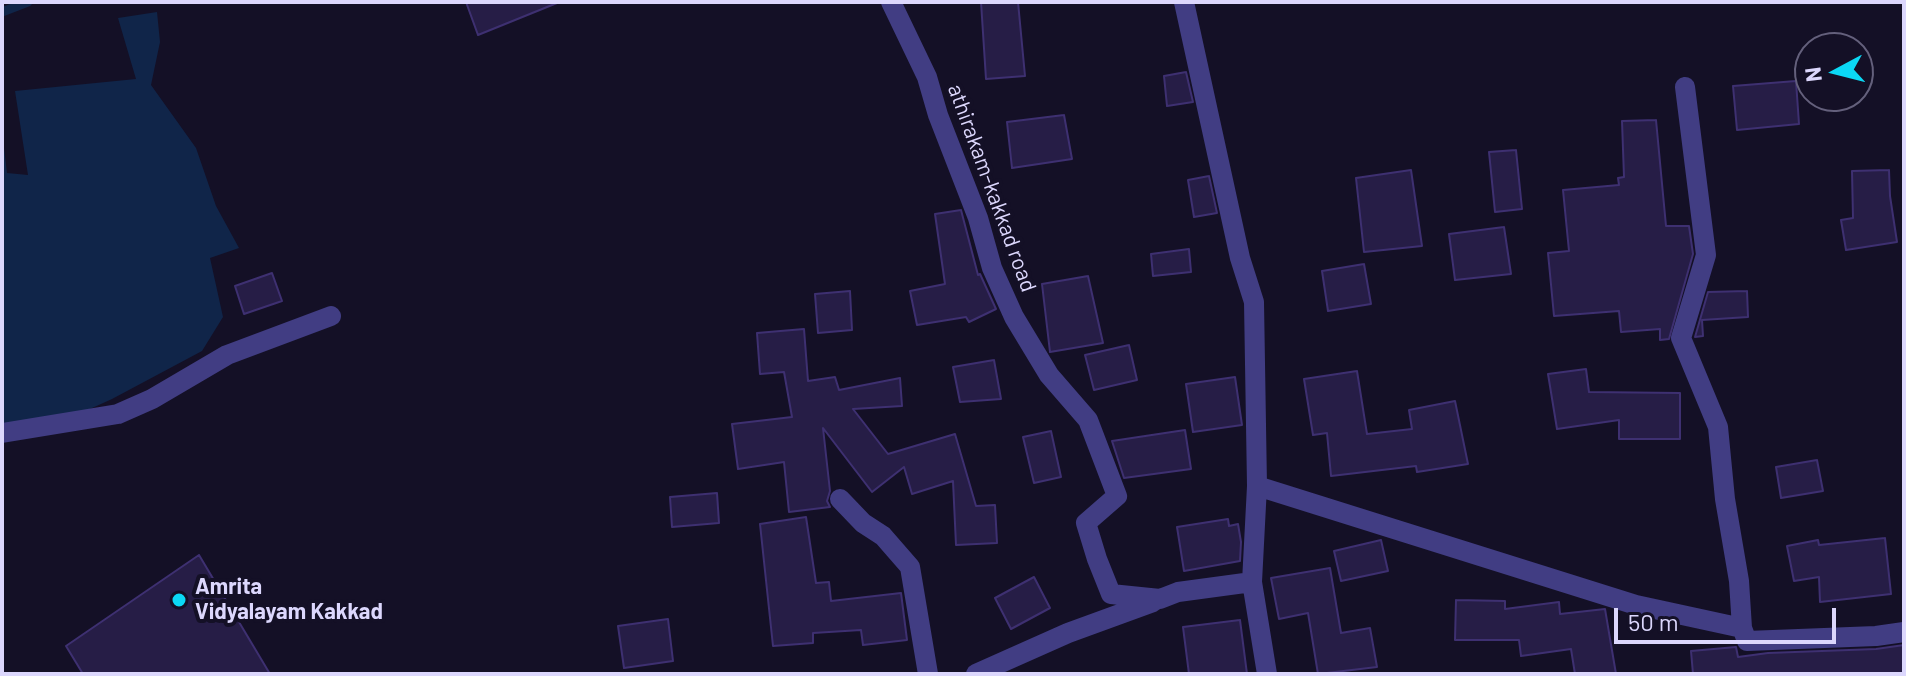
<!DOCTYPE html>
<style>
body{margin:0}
#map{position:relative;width:1906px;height:676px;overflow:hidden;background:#141026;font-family:Barlow,sans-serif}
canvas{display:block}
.frame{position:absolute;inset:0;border:4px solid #dcd7fd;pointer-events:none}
.north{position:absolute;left:1794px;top:32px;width:80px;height:80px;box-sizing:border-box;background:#141026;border:2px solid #64607c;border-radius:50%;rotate:263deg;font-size:22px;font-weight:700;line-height:32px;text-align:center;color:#dcd7fd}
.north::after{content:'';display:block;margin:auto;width:28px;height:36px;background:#0bd8f5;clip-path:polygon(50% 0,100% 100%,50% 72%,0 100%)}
.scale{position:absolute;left:1614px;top:608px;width:222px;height:36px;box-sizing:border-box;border:4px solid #dcd7fd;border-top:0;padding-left:10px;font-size:24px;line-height:28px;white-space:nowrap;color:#dcd7fd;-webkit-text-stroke:6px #141026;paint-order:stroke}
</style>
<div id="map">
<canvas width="1906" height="676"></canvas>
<div class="frame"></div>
<div class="north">N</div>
<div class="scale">50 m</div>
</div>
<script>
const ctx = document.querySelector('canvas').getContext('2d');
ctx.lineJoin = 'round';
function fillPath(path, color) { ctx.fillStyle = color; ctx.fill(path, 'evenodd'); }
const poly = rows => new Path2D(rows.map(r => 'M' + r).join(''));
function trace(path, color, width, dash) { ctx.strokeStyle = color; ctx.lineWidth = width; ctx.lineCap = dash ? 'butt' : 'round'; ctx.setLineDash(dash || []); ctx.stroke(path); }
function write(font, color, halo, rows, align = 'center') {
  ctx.font = font + ' Barlow,sans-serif'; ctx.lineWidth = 8; ctx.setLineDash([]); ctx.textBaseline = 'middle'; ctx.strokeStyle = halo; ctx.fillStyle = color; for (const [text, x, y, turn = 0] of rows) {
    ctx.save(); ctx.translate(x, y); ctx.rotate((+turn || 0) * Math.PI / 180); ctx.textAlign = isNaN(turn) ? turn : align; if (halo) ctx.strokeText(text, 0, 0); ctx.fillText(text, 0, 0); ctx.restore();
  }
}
const water = poly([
 [157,12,160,42,151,85,196,148,216,206,239,248,210,258,223,317,202,351,112,399,50,427,2,424,2,131,7,173,28,175,15,91,136,79,118,18]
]);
const stream = poly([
 [2,12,28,2]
]);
const building = poly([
 [466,2,557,2,557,3,478,35,466,2],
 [981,2,1018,2,1025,76,986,79,981,2],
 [1186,72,1193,102,1167,106,1164,76,1186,72],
 [1796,81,1799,124,1737,130,1733,86,1796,81],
 [1064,115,1072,159,1012,168,1007,122,1064,115],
 [1656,120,1666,226,1689,226,1693,254,1669,339,1660,340,1660,329,1621,332,1619,311,1554,316,1548,253,1569,251,1563,190,1619,185,1618,178,1624,177,1622,121,1656,120],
 [1516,150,1522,209,1495,212,1489,152,1516,150],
 [1411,170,1422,246,1364,252,1356,178,1411,170],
 [1889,170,1890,196,1897,242,1846,250,1841,220,1853,218,1852,171,1889,170],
 [1209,176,1217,213,1194,217,1188,180,1209,176],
 [961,210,978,275,980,274,996,309,969,322,966,317,917,325,910,291,945,284,935,214,961,210],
 [1504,227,1511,274,1455,280,1449,234,1504,227],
 [1189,249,1191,272,1153,276,1151,254,1189,249],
 [1364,264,1371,304,1328,311,1322,271,1364,264],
 [272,273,282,301,244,314,235,286,272,273],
 [1088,276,1103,343,1050,352,1042,284,1088,276],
 [850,291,852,330,818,333,815,294,850,291],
 [1747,291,1748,317,1702,320,1703,336,1695,337,1708,292,1747,291],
 [804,329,808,381,835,377,839,390,900,378,902,406,853,409,888,454,955,434,976,506,995,505,997,543,956,545,953,481,912,494,904,467,872,492,823,428,830,491,827,501,830,507,789,512,784,462,738,469,732,424,792,417,784,372,760,374,757,333,804,329],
 [1129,345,1137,380,1094,390,1085,355,1129,345],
 [994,360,1001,399,960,402,953,367,994,360],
 [1586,369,1589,392,1680,393,1680,439,1619,439,1619,420,1557,429,1548,374,1586,369],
 [1357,371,1367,434,1412,429,1409,410,1455,401,1468,464,1417,472,1416,466,1331,476,1327,433,1313,435,1304,379,1357,371],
 [1235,377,1242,425,1193,432,1186,384,1235,377],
 [1185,430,1191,469,1124,478,1112,441,1185,430],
 [1051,431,1061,477,1034,483,1023,437,1051,431],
 [1817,460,1823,491,1781,498,1776,467,1817,460],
 [717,493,719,523,672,527,670,497,717,493],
 [806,517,816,583,829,582,831,601,901,593,907,640,863,645,861,630,813,633,813,643,773,646,760,524,806,517],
 [1228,519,1229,526,1238,524,1241,542,1240,561,1184,571,1177,527,1228,519],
 [1885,538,1891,594,1820,602,1819,577,1794,581,1787,546,1818,540,1819,545,1885,538],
 [1381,540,1388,571,1341,581,1334,551,1381,540],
 [199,555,270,674,83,674,66,646,199,555],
 [1330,568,1341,633,1370,628,1377,667,1318,674,1308,613,1279,619,1271,578,1330,568],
 [1034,577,1050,608,1011,629,995,598,1034,577],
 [1456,600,1505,601,1505,609,1559,602,1560,614,1605,609,1616,674,1575,674,1571,649,1521,656,1519,640,1455,640,1456,600],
 [668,619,673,661,624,668,618,626,668,619],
 [1240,620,1247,674,1189,674,1183,627,1240,620],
 [1904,645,1904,674,1693,674,1691,651,1736,647,1738,657,1768,653,1876,649,1904,645]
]);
const street = poly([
 [891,2,927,77,938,115,978,218,992,268,1014,317,1049,375,1088,420,1117,496,1086,523,1097,559,1111,594,1160,599,1178,592,1252,582,1267,674],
 [1184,2,1240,258,1254,302,1257,486,1252,582],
 [1685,87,1706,255,1681,338,1718,427,1725,499,1739,581,1742,628],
 [2,433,118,414,152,399,227,355,331,316],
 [1257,486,1636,605,1742,628,1747,641,1876,636,1904,632],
 [840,499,863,523,883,536,910,567,928,674],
 [976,674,1068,633,1153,602]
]);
const markers = [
 [179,600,8,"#0bd8f5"]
];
const streetNames = [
 ["athirakam-kakkad road",992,188,70]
];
const poiNames = [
 ["Amrita",195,587],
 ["Vidyalayam Kakkad",195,612]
];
fillPath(water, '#102549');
trace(stream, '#102549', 9);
fillPath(building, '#261d46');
trace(building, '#3e3071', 2);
trace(street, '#413d83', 20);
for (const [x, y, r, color] of markers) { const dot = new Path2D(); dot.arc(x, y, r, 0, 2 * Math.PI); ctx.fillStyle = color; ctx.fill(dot); trace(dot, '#141026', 3); }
write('22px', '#dcd7fd', '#141026', streetNames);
write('bold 22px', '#dcd7fd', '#141026', poiNames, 'left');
</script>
